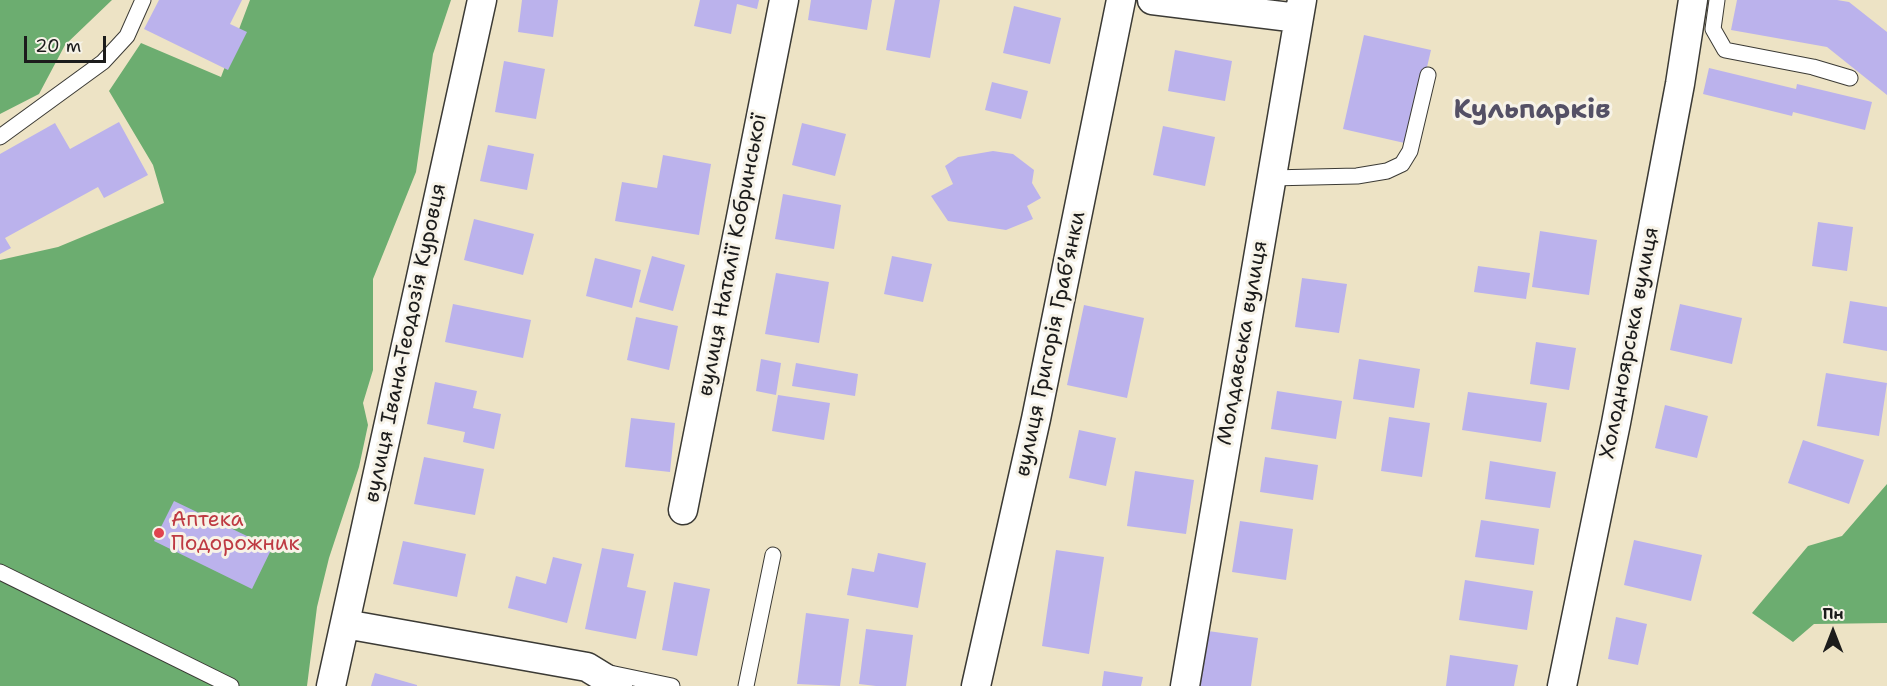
<!DOCTYPE html>
<meta charset="utf-8">
<style>
body{margin:0}
#map{position:relative;width:1887px;height:686px;overflow:hidden;background:#ede3c5;font-family:"Shantell Sans",sans-serif}
canvas{display:block}
.north{position:absolute;left:1803px;top:602px;width:60px;height:60px;-webkit-text-stroke:4px #f7f3e8;paint-order:stroke;rotate:0deg;font-size:16px;font-weight:700;line-height:24px;text-align:center;color:#1c1c1c}
.north::after{content:'';display:block;margin:auto;width:21px;height:27px;background:#1c1c1c;clip-path:polygon(50% 0,100% 100%,50% 72%,0 100%)}
.scale{position:absolute;left:24px;top:36px;width:82px;height:27px;box-sizing:border-box;border:3px solid #1c1c1c;border-top:0;padding-left:8px;font-size:18px;line-height:21px;white-space:nowrap;color:#1c1c1c;-webkit-text-stroke:4px #f7f3e8;paint-order:stroke}
</style>
<div id="map">
<canvas width="1887" height="686"></canvas>
<div class="north">Пн</div>
<div class="scale">20 m</div>
</div>
<script>
const ctx = document.querySelector('canvas').getContext('2d');
ctx.lineJoin = 'round';
function fillPath(path, color) { ctx.fillStyle = color; ctx.fill(path, 'evenodd'); }
const poly = rows => new Path2D(rows.map(r => 'M' + r).join(''));
function trace(path, color, width, dash) { ctx.strokeStyle = color; ctx.lineWidth = width; ctx.lineCap = dash ? 'butt' : 'round'; ctx.setLineDash(dash || []); ctx.stroke(path); }
function write(font, color, halo, rows, align = 'center') {
  ctx.font = font + ' "Shantell Sans",sans-serif'; ctx.lineWidth = 6; ctx.setLineDash([]); ctx.textBaseline = 'middle'; ctx.strokeStyle = halo; ctx.fillStyle = color; for (const [text, x, y, turn = 0] of rows) {
    ctx.save(); ctx.translate(x, y); ctx.rotate((+turn || 0) * Math.PI / 180); ctx.textAlign = isNaN(turn) ? turn : align; if (halo) ctx.strokeText(text, 0, 0); ctx.fillText(text, 0, 0); ctx.restore();
  }
}
const forest = poly([
 [0,0,112,0,65,45,39,94,0,114],
 [250,0,451,0,433,54,416,172,373,279,373,370,363,403,368,425,359,467,329,558,317,607,307,686,0,686,0,260,58,247,164,203,153,165,109,91,141,43,221,77],
 [1887,484,1887,623,1814,624,1793,642,1752,613,1808,546,1842,536]
]);
const building = poly([
 [159,0,242,0,230,24,247,32,228,70,144,29],
 [522,0,558,0,553,37,518,32],
 [700,0,759,0,757,9,737,4,731,34,694,26],
 [811,0,872,0,867,30,808,20],
 [895,0,940,0,930,58,886,50],
 [1737,0,1837,0,1849,2,1887,32,1887,95,1827,47,1731,30],
 [1014,6,1061,18,1050,64,1003,53],
 [1364,35,1431,50,1409,144,1343,129],
 [1175,50,1232,61,1225,101,1168,91],
 [504,61,545,69,536,119,495,112],
 [1709,68,1796,89,1797,84,1872,102,1865,130,1793,112,1792,116,1703,94],
 [992,82,1028,91,1021,119,985,110],
 [119,122,148,175,104,198,98,187,5,238,11,248,0,254,0,154,55,123,70,149],
 [802,123,846,134,835,176,792,165],
 [1163,126,1215,137,1205,186,1153,175],
 [488,145,534,154,527,190,480,181],
 [993,151,1013,154,1034,170,1032,183,1041,198,1027,206,1033,219,1006,230,948,221,931,196,953,184,945,166,958,157],
 [663,155,711,164,699,235,615,221,622,182,657,188],
 [783,194,841,205,834,249,775,239],
 [474,219,534,234,523,275,464,260],
 [1818,222,1853,227,1847,271,1812,266],
 [1540,231,1597,240,1589,295,1532,287],
 [652,256,685,265,673,311,639,302],
 [892,256,932,264,923,302,884,294],
 [595,258,641,270,632,308,586,296],
 [1478,266,1530,273,1526,299,1474,292],
 [776,273,829,282,819,343,765,334],
 [1302,278,1347,284,1339,333,1295,327],
 [1850,301,1887,307,1887,351,1843,343],
 [453,304,531,320,523,358,445,342],
 [1680,304,1742,318,1732,364,1670,350],
 [1084,305,1144,318,1127,398,1067,385],
 [636,317,678,326,669,370,627,360],
 [1536,342,1576,348,1569,390,1530,384],
 [761,359,781,363,776,395,756,391],
 [1359,359,1420,369,1414,408,1353,399],
 [796,363,858,374,855,396,792,386],
 [1826,373,1887,383,1879,436,1817,426],
 [435,382,477,391,473,408,501,414,494,449,463,442,465,432,427,424],
 [1277,391,1342,401,1336,439,1271,429],
 [1468,392,1547,403,1541,442,1462,430],
 [778,395,830,403,824,440,772,431],
 [1665,405,1708,416,1697,458,1655,448],
 [1389,417,1430,423,1422,477,1381,471],
 [631,418,675,423,670,472,625,467],
 [1079,430,1116,438,1106,486,1069,478],
 [1803,440,1864,460,1849,504,1788,483],
 [424,457,484,469,475,515,414,504],
 [1265,457,1318,465,1313,500,1260,492],
 [1490,461,1556,472,1550,508,1485,499],
 [1135,471,1194,480,1186,534,1127,526],
 [174,501,272,548,252,589,154,541],
 [1481,520,1539,529,1534,565,1475,557],
 [1240,521,1293,529,1286,580,1232,572],
 [1634,540,1702,555,1691,601,1624,585],
 [403,541,466,554,457,597,393,584],
 [602,548,634,554,627,587,646,591,636,639,585,629],
 [1056,550,1104,557,1089,654,1042,646],
 [878,553,926,563,918,608,847,595,852,568,874,572],
 [553,557,582,564,567,623,508,608,516,576,546,584],
 [1465,580,1533,591,1527,630,1459,620],
 [674,582,710,589,697,656,662,650],
 [806,613,849,619,840,686,797,684],
 [1616,617,1647,624,1638,665,1608,659],
 [866,629,913,635,906,686,876,686,859,684],
 [1208,631,1258,638,1251,686,1200,686],
 [1450,655,1518,665,1514,686,1446,686],
 [1104,671,1143,677,1141,686,1102,686],
 [375,673,417,685,417,686,371,686]
]);
const lane = poly([
 [1717,0,1713,29,1725,50,1813,67,1850,78],
 [0,137,103,62,127,36,143,0],
 [1271,178,1357,176,1387,171,1402,164,1410,151,1428,75],
 [0,572,231,686],
 [610,673,672,686],
 [746,686,773,555]
]);
const street = poly([
 [1152,0,1298,18],
 [683,510,784,0],
 [345,624,587,667,618,686],
 [331,686,482,0],
 [976,686,1036,419,1121,0],
 [1185,686,1302,0],
 [1562,686,1616,423,1680,84,1693,0]
]);
const markers = [
 [159,533,6,"#e0444e"]
];
const streetNames = [
 ["вулиця Наталії Кобринської",733,255,-79],
 ["вулиця Івана-Теодозія Куровця",406,343,-78],
 ["Молдавська вулиця",1243,343,-80],
 ["Холодноярська вулиця",1630,343,-79],
 ["вулиця Григорія Грабʼянки",1051,344,-78]
];
const healthNames = [
 ["Аптека",171,521],
 ["Подорожник",171,545]
];
const districtNames = [
 ["Кульпарків",1532,111]
];
fillPath(forest, '#6cad70');
fillPath(building, '#bbb2ec');
trace(lane, '#3b3a35', 17);
trace(street, '#3b3a35', 31);
trace(lane, '#fff', 15);
trace(street, '#fff', 28);
for (const [x, y, r, color] of markers) { const dot = new Path2D(); dot.arc(x, y, r, 0, 2 * Math.PI); ctx.fillStyle = color; ctx.fill(dot); trace(dot, '#f7f3e8', 2); }
write('21px', '#1c1c1c', '#f7f3e8', streetNames);
write('21px', '#be3a42', '#f7f3e8', healthNames, 'left');
write('bold 27px', '#545065', '#f7f3e8', districtNames);
</script>
